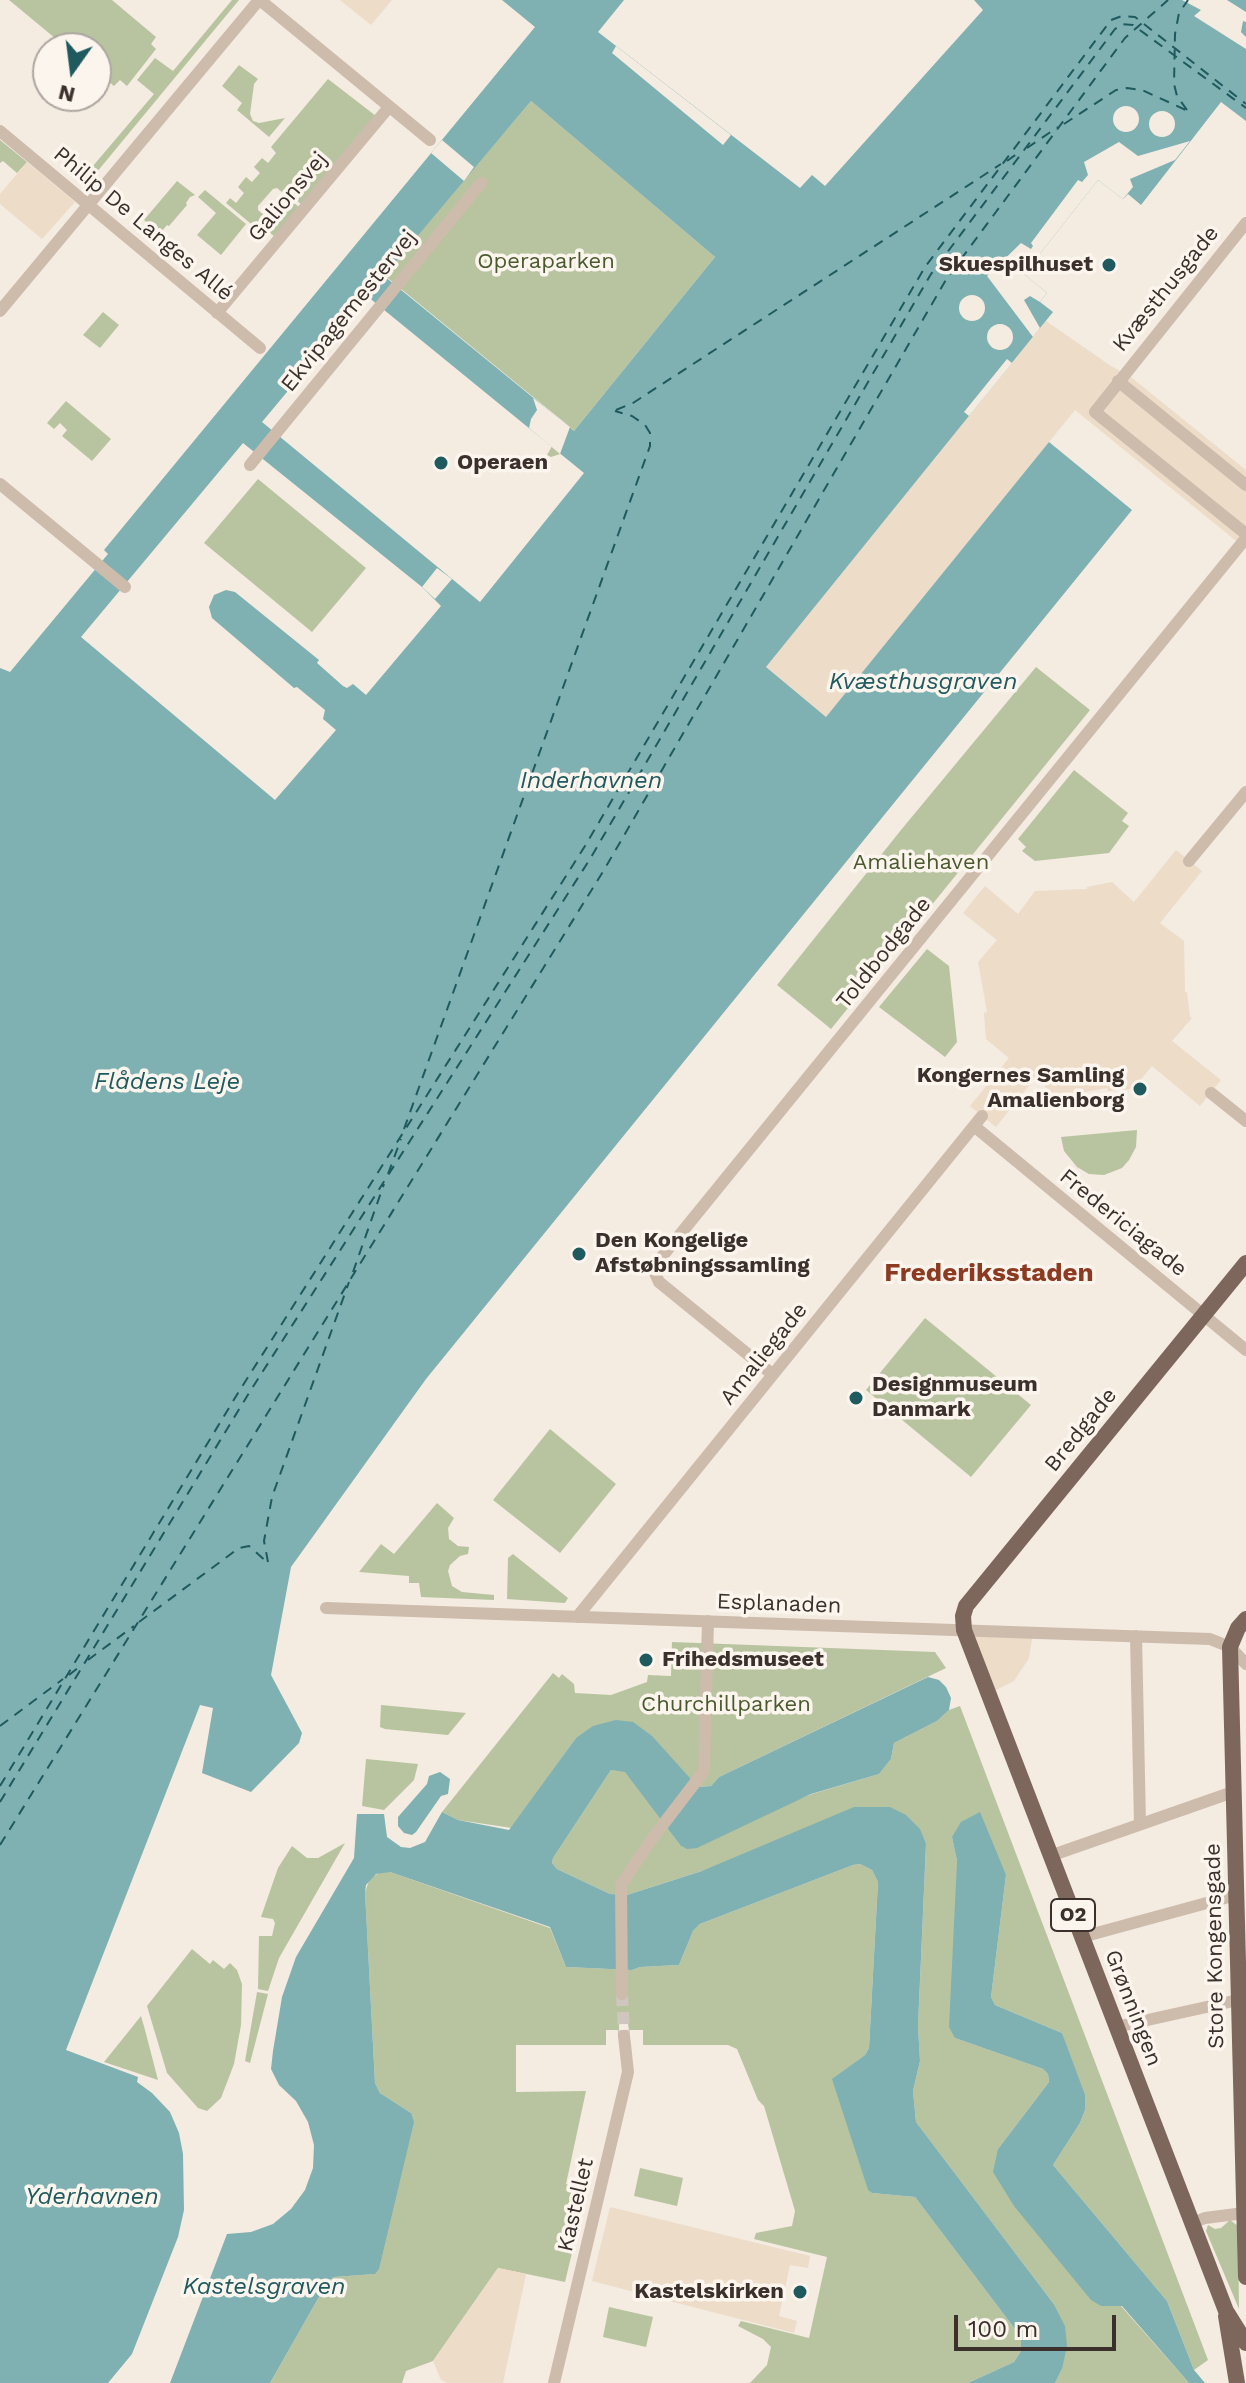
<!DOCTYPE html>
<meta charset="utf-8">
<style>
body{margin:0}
#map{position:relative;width:1246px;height:2383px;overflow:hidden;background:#f4ebe1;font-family:"Work Sans",sans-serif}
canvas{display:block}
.north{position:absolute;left:32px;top:32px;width:80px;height:80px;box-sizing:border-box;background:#fbf5ee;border:2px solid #aea6a0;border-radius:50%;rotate:194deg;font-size:22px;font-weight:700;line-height:32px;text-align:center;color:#3b302b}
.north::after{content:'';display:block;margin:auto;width:28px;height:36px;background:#1f5a5e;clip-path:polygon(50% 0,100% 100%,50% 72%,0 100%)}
.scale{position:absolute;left:954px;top:2315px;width:162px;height:36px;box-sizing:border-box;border:4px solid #3b302b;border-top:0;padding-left:10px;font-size:24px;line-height:28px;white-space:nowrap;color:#3b302b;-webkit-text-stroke:6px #fbf5ee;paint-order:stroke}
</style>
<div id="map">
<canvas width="1246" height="2383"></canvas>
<div class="north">N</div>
<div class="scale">100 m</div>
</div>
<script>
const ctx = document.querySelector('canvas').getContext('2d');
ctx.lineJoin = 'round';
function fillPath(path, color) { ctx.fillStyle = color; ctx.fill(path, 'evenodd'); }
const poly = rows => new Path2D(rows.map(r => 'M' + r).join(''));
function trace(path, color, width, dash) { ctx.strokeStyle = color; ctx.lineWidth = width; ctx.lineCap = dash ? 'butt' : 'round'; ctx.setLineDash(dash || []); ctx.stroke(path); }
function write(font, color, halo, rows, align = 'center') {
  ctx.font = font + ' "Work Sans",sans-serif'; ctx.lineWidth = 7; ctx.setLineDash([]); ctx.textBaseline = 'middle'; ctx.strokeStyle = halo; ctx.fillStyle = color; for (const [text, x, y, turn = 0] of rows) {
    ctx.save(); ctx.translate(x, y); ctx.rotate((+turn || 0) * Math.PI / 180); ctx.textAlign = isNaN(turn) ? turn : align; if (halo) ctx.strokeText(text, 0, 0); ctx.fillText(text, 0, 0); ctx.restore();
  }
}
const green = poly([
 [9,0,112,0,156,37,151,44,156,49,127,86,120,80,114,86,96,72,96,48,67,48],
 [232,0,239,0,87,184,66,165,70,160,87,173,154,94,137,80,155,58,173,71],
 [239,65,258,79,254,84,250,114,253,121,259,123,285,118,269,137,237,110,242,103,222,86],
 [328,79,376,116,302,205,287,192,284,194,277,188,273,189,258,206,258,210,265,216,256,228,226,203,230,198,236,203,244,193,238,187,246,177,252,182,260,173,254,167,262,158,268,163,276,153,271,147],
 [531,101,715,257,574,431,571,428,560,454,551,457,547,455,565,423,384,275],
 [0,140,27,162,17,173,3,161,0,163],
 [177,181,195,195,190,197,186,203,187,205,169,226,167,225,162,231,162,235,144,220],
 [205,190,246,224,221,255,197,235,216,213,198,197],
 [287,197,300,208,275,237,262,226,269,218,274,222,289,205,284,199],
 [103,312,119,325,100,348,83,335],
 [66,401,111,439,92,461,62,436,67,430,60,423,54,429,47,423],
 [258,479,366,568,312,632,204,543],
 [1036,667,1090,710,831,1029,777,985,901,830],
 [1074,770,1128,813,1122,821,1129,826,1109,853,1035,861,1022,851,1026,847,1018,839],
 [927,949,949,966,957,1042,945,1057,879,1007],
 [1137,1130,1136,1147,1129,1160,1122,1168,1104,1175,1089,1174,1077,1167,1064,1151,1061,1137],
 [925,1318,1031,1405,971,1477,866,1390],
 [550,1429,616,1484,560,1553,493,1500],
 [437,1503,454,1518,448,1528,449,1539,458,1546,469,1547,468,1554,460,1556,450,1565,448,1571,452,1586,462,1592,494,1595,494,1600,421,1597,419,1583,409,1583,409,1576,359,1572,381,1544,394,1554],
 [513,1554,568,1598,565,1603,507,1599,508,1558],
 [672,1642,935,1652,946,1668,719,1777,711,1786,698,1787,687,1777,576,1738,512,1828,458,1820,442,1812,553,1673,559,1678,562,1674,574,1684,575,1693,611,1695,647,1682,648,1675,671,1676],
 [381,1705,466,1713,448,1735,385,1729,380,1727],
 [960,1706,1208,2360,1194,2370,1167,2301,1053,2165,1080,2123,1085,2110,1062,2033,995,2005,991,1997,1006,1875,952,1837,957,1861,955,2038,1043,2069,1048,2074,1049,2082,998,2149,1101,2306,1121,2306,1189,2383,1055,2383,1062,2369,1053,2303,916,2122,913,2091,920,2061,918,2026,926,1845,702,1871,627,1895,610,1894,557,1869,552,1863,553,1858,611,1770,625,1771,680,1845,812,1794,879,1774,891,1759,894,1743,937,1721,949,1710],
 [366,1759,418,1764,414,1780,384,1810,362,1806],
 [345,1843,279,1958,268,1991,258,1989,259,1936,272,1936,275,1923,273,1919,261,1917,278,1868,292,1846,307,1858,318,1858],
 [860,1864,872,1870,878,1882,869,2048,865,2055,833,2079,868,2189,872,2193,915,2197,1021,2337,1021,2351,1014,2362,968,2383,750,2383,767,2365,771,2347,763,2339,738,2326,741,2321,809,2338,827,2257,754,2239,756,2233,792,2226,795,2211,764,2106,758,2100,737,2049,728,2045,643,2045,643,2030,629,2030,628,2024,619,2024,619,2030,606,2030,606,2045,516,2045,516,2092,586,2091,566,2184,587,2190,565,2282,498,2268,433,2361,406,2371,402,2383,270,2383,328,2281,334,2277,374,2274,411,2113,380,2093,375,2083,365,1892,370,1878,383,1871,390,1872,550,1928,566,1967,632,1970,640,1967,679,1965,693,1931,700,1924,853,1865],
 [192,1949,210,1964,213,1960,224,1969,230,1963,237,1970,242,1984,241,2025,234,2064,221,2098,207,2111,198,2108,167,2073,147,2006],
 [257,1992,268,1994,250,2063,245,2061],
 [141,2016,145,2030,158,2080,104,2062],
 [640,2168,683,2178,677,2206,634,2196],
 [1230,2220,1238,2226,1239,2309,1206,2231,1208,2225,1215,2229,1221,2228],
 [609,2307,653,2317,646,2347,603,2337]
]);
const plaza = poly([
 [340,0,392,0,371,25],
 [27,162,75,202,42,239,0,204,0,194],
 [1046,321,1111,366,1132,378,1246,470,1246,549,1075,410,826,717,766,667],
 [1176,850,1202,871,1160,923,1184,941,1185,992,1187,992,1190,1017,1192,1018,1172,1041,1221,1080,1200,1106,1152,1066,1133,1089,1108,1091,1107,1088,1057,1097,1035,1078,996,1127,970,1106,1009,1058,986,1039,984,1013,987,1012,986,1006,978,962,997,940,963,913,985,886,1018,914,1035,891,1087,889,1087,887,1112,882,1134,902],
 [964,1630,1033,1633,1029,1658,1014,1681,988,1694],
 [610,2207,810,2256,808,2268,790,2265,779,2316,797,2321,794,2333,592,2281],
 [498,2268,526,2274,503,2383,447,2383,441,2380,433,2361]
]);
const water = poly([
 [502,0,624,0,598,32,800,188,812,175,825,186,983,10,974,0,1246,0,1246,121,1221,102,1141,205,1128,194,1123,199,1098,180,1024,274,1047,293,1040,302,1053,312,766,667,826,717,1049,442,1132,510,426,1379,291,1567,271,1675,302,1733,299,1743,251,1792,202,1773,213,1708,200,1705,66,2050,138,2077,137,2082,152,2093,170,2112,179,2133,183,2154,184,2210,178,2237,132,2354,108,2383,0,2383,0,668,10,672,108,554,104,550,535,27],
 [531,101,715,257,574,431,384,276],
 [367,296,584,473,480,602,262,422],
 [243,443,422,587,441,606,366,695,353,684,347,688,343,686,317,663,319,660,235,592,226,590,214,595,209,607,212,618,294,688,297,687,325,710,323,719,336,730,275,800,81,637],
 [928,1677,939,1680,946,1687,951,1698,949,1710,937,1721,894,1743,891,1759,879,1774,811,1794,697,1848,687,1849,680,1845,625,1772,611,1770,553,1858,552,1863,557,1869,610,1894,627,1895,702,1871,854,1807,890,1807,906,1815,920,1829,926,1844,918,2026,920,2061,913,2091,916,2122,1053,2303,1065,2326,1067,2346,1062,2369,1055,2383,968,2383,1014,2362,1021,2351,1021,2337,915,2197,872,2193,868,2190,832,2079,865,2055,869,2048,878,1882,872,1870,860,1864,853,1865,700,1924,693,1931,679,1965,640,1967,632,1970,566,1967,550,1927,390,1872,376,1874,366,1885,365,1892,375,2083,380,2093,411,2113,414,2122,379,2269,375,2274,334,2277,328,2281,270,2383,170,2383,227,2234,251,2232,273,2224,291,2209,305,2190,313,2168,314,2145,308,2122,296,2101,279,2085,271,2069,273,2051,282,1997,296,1957,354,1858,357,1814,384,1814,387,1837,401,1847,410,1848,425,1842,442,1812,458,1820,509,1830,576,1738,593,1726,616,1720,633,1722,652,1736,698,1787,711,1786,719,1777],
 [440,1772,450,1779,448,1794,441,1796,416,1832,412,1835,404,1833,398,1826,398,1817,427,1784,429,1776],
 [980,1812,1006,1875,991,1997,995,2005,1062,2033,1085,2095,1085,2110,1080,2123,1053,2165,1167,2301,1194,2370,1205,2383,1189,2383,1122,2306,1101,2306,1091,2300,1014,2206,993,2172,998,2149,1049,2082,1048,2074,1043,2069,955,2038,949,2027,957,1861,952,1837,961,1822]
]);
const pier = poly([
 [1182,0,1227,0,1246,12,1246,22,1243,21,1241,32,1246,37,1246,49,1194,16,1201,10],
 [616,46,731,135,723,145,612,53],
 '1113 119a13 13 0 1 1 26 0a13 13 0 1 1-26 0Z',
 '1149 124a13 13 0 1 1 26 0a13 13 0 1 1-26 0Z',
 [442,140,474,167,464,181,431,153],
 [1190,141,1175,160,1130,179,1133,187,1123,199,1098,180,1024,274,1047,293,1040,302,1030,296,1024,300,1040,328,1033,337,987,276,1021,243,1031,249,1033,246,1031,243,1078,180,1082,182,1088,175,1084,162,1119,142,1138,156],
 '959 308a13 13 0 1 1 26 0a13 13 0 1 1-26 0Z',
 '987 337a13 13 0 1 1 26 0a13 13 0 1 1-26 0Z',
 [1007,359,1012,363,969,416,964,412],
 [533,398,570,427,560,454,529,428,531,419,537,410],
 [437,568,452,579,435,599,422,587]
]);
const ferry = poly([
 [1187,110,1177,96,1174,84,1175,34,1179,13,1188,0],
 [1064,124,1116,90,1127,88,1142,90,1188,111],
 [1027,148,1058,127],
 [1007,161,1021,151],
 [616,410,633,403,1001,164],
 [404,1129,650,446,650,433,645,425,632,416,615,411],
 [388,1174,401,1139],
 [353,1272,384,1184],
 [268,1562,264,1541,272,1497,349,1282],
 [139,1622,239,1548,249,1546,267,1562],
 [88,1660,134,1626],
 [69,1675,83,1664],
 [0,1726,63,1679],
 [0,1786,238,1393,585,846,925,267,1111,20,1122,16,1135,17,1246,104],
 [0,1802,249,1393,590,859,931,274,1115,29,1122,24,1133,25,1246,108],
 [0,1845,604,870,947,278,1125,38,1168,0]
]);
const minorTunnel = poly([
 [622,1994,624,2036]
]);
const minor = poly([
 [260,0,430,140],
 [0,131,260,348],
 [1246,223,1095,412,1246,534],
 [0,311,259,0],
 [217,313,389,107],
 [1118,381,1246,485],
 [250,465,481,183],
 [0,484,125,587],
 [1189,861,1246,792],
 [1211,1093,1246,1121],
 [974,1126,1246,1350],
 [772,1374,659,1282,655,1273,656,1264,1246,538],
 [326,1608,1210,1639,1230,1647,1246,1664],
 [577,1617,982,1116],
 [1136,1636,1140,1824],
 [1050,1856,1233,1792],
 [1082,1937,1236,1895],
 [622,1994,621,1885,652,1839,704,1771,708,1621],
 [1116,2027,1238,2000],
 [1192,2223,1205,2218,1244,2213],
 [554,2383,628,2072,624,2036]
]);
const major = poly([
 [1246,1263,966,1606,963,1616,964,1630,1226,2311,1246,2343],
 [1246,1619,1238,1628,1230,1647,1246,2277],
 [1226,2316,1237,2383]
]);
const markers = [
 [1109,265,8,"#1f5a5e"],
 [441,463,8,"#1f5a5e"],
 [1140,1089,8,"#1f5a5e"],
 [579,1254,8,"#1f5a5e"],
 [856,1398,8,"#1f5a5e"],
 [646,1660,8,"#1f5a5e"],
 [800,2292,8,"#1f5a5e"]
];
const shields = [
 [1073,1915,44]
];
const shieldNames = [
 ["O2",1073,1915]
];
const streetNames = [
 ["Galionsvej",288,197,-50],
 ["Philip De Langes Allé",143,224,40],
 ["Kvæsthusgade",1166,289,-51],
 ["Ekvipagemestervej",349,311,-51],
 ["Toldbodgade",884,953,-51],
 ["Fredericiagade",1123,1223,39],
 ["Amaliegade",764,1354,-51],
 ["Bredgade",1081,1430,-51],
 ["Esplanaden",779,1604,2],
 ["Store Kongensgade",1215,1946,-91],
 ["Grønningen",1133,2008,69],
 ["Kastellet",576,2205,-77]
];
const parkNames = [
 ["Operaparken",546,262],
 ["Amaliehaven",921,863],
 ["Churchillparken",726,1705]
];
const poiNames = [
 ["Skuespilhuset",1093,265,"right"],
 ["Operaen",457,463],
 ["Kongernes Samling",1124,1076,"right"],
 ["Amalienborg",1124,1101,"right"],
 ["Den Kongelige",595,1241],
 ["Afstøbningssamling",595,1266],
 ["Designmuseum",872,1385],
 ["Danmark",872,1410],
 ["Frihedsmuseet",662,1660],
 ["Kastelskirken",784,2292,"right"]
];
const waterNames = [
 ["Kvæsthusgraven",923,682],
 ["Inderhavnen",591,781],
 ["Flådens Leje",167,1082],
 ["Yderhavnen",92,2197],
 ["Kastelsgraven",264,2287]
];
const quarterNames = [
 ["Frederiksstaden",989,1273]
];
fillPath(green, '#b8c4a0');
fillPath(plaza, '#ecdcc8');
fillPath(water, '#7fb0b2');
fillPath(pier, '#f4ebe1');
trace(ferry, '#1f5a5e', 2, [10, 8]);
trace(minorTunnel, '#cfc6bd', 12, [12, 6]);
trace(minor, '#cdbbac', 12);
trace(major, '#7d675c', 16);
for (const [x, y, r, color] of markers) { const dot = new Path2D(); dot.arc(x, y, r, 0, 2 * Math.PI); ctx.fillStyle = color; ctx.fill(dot); trace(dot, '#fbf5ee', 3); }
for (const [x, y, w] of shields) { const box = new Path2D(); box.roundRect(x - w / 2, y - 16, w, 32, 6); ctx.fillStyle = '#fbf5ee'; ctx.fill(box); trace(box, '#3b302b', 2); }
write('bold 20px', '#3b302b', null, shieldNames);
write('22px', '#3b302b', '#fbf5ee', streetNames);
write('22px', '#4a5a2e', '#fbf5ee', parkNames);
write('bold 22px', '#3b302b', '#fbf5ee', poiNames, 'left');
write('italic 24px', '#1f5a5e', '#fbf5ee', waterNames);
write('bold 26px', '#8c3b22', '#fbf5ee', quarterNames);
</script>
